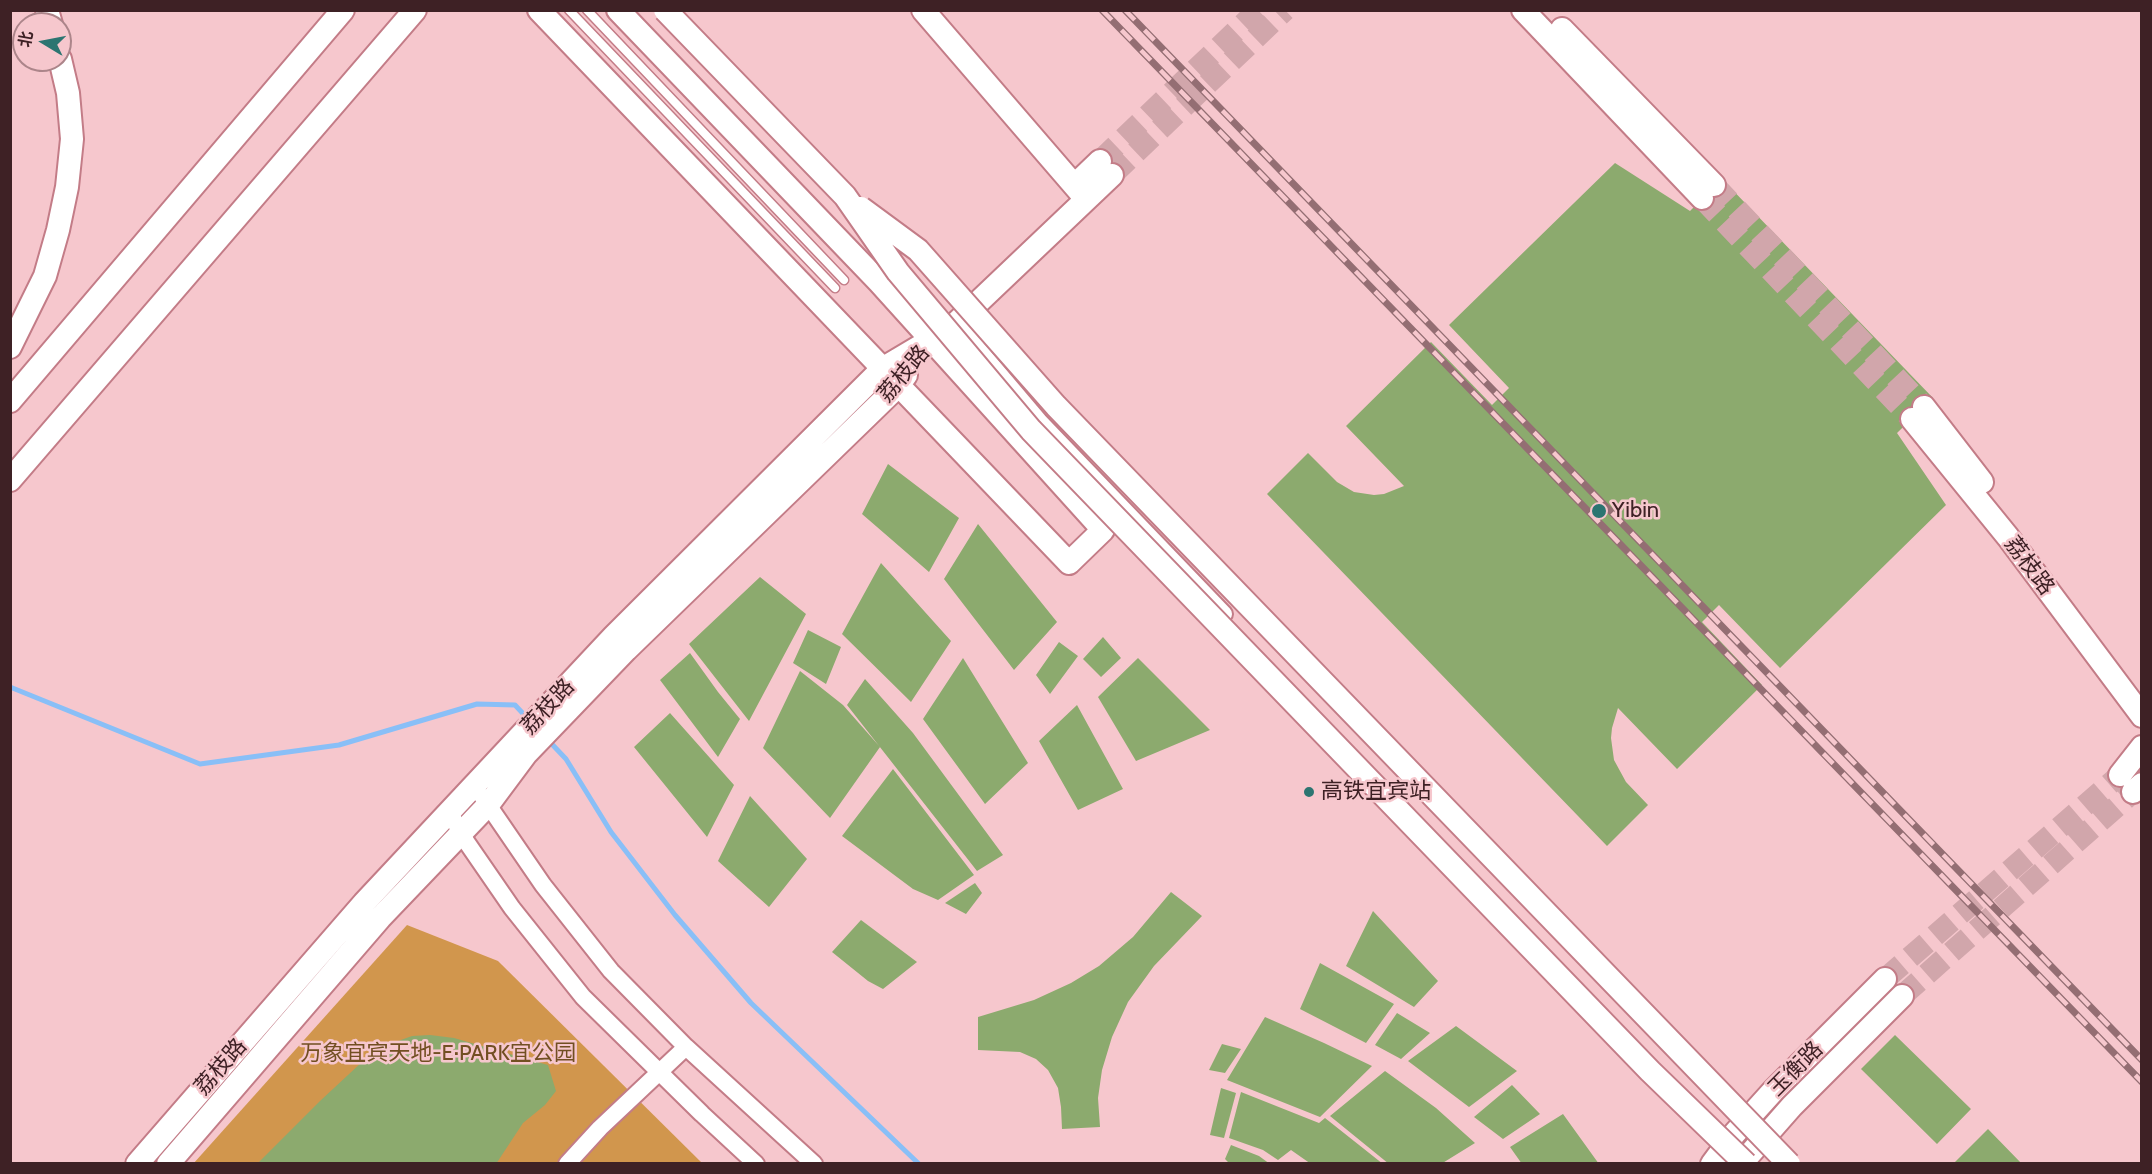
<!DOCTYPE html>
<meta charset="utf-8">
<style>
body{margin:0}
#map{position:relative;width:2152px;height:1174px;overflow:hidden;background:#f6c7cd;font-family:Cabin,"Noto Sans SC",sans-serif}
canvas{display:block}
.frame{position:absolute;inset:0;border:12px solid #3e2125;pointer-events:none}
.north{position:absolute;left:12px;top:12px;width:60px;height:60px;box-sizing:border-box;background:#f6c7cd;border:2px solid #ac858a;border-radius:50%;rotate:280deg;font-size:16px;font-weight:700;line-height:24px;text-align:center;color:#3e2125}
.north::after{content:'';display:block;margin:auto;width:21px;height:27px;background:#2c7571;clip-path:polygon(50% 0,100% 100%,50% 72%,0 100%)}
</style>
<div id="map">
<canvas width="2152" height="1174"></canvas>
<div class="frame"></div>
<div class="north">北</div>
</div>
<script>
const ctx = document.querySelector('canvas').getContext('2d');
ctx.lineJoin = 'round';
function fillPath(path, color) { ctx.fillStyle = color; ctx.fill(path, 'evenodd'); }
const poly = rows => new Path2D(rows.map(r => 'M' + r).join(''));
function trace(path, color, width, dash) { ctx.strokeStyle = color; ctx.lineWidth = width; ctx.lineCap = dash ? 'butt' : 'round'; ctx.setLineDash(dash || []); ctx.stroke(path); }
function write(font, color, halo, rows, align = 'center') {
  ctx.font = font + ' Cabin,"Noto Sans SC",sans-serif'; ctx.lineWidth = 5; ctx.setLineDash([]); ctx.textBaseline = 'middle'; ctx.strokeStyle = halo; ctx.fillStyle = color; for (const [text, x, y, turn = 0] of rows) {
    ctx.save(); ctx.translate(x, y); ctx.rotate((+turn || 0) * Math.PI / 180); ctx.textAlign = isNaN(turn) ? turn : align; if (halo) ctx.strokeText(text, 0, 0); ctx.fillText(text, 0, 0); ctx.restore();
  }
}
const green = poly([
 [407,925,498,961,702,1163,193,1164]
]);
const stream = poly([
 [10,687,200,764,339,745,477,704,515,705,529,720],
 [548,740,566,759,611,832,675,915,751,1003,919,1164]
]);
const building = poly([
 [1615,163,1690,211,1722,179,1933,398,1897,433,1946,505,1780,668,1719,605,1702,622,1762,685,1677,769,1618,708,1612,728,1611,738,1614,760,1626,782,1648,805,1607,846,1267,494,1308,453,1337,482,1354,492,1374,495,1384,494,1404,486,1346,426,1431,342,1492,405,1509,388,1449,325],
 [888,464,959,518,929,572,862,514],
 [978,524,1057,622,1014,670,944,579],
 [881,563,951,641,911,702,842,634],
 [760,577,806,614,749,721,689,644],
 [808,630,841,647,826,684,793,663],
 [1103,637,1121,658,1101,677,1083,659],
 [1059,642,1078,656,1050,694,1036,675],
 [690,653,718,692,740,719,718,757,660,680],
 [963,658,1028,763,985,804,923,719],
 [1138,658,1210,730,1136,761,1098,697],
 [800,671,843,705,880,747,830,818,763,748],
 [865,679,913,733,1003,855,977,871,847,705],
 [1077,705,1123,789,1078,810,1039,741],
 [670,713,734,785,707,837,634,747],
 [893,769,974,875,938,900,913,889,842,836],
 [750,796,807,859,769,907,718,861],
 [975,883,982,893,966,914,945,903],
 [1171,892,1202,916,1154,966,1128,1002,1112,1037,1102,1070,1098,1098,1100,1127,1062,1129,1061,1107,1058,1088,1048,1070,1036,1059,1020,1052,978,1050,978,1017,1034,1000,1071,983,1099,966,1133,937],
 [1373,911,1438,981,1414,1007,1346,966],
 [861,920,917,962,883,989,868,981,832,952],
 [1320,963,1394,1004,1366,1043,1300,1009],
 [1397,1013,1430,1033,1401,1059,1375,1045],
 [1265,1017,1324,1043,1372,1066,1320,1117,1227,1080],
 [1456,1026,1517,1071,1469,1107,1408,1061],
 [430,1035,454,1038,548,1065,556,1091,545,1105,523,1123,496,1164,257,1164,320,1101,376,1049,412,1036],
 [1895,1035,1971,1109,1937,1144,1861,1069],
 [1222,1044,1241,1049,1225,1073,1209,1070],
 [1385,1071,1436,1108,1475,1143,1441,1164,1389,1164,1330,1116],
 [1512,1085,1540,1114,1503,1139,1474,1117],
 [1221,1088,1236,1093,1224,1138,1210,1135],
 [1241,1092,1319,1123,1325,1118,1383,1164,1311,1164,1291,1150,1278,1160,1263,1150,1229,1138],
 [1563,1114,1599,1164,1522,1164,1510,1147],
 [1988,1129,2022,1164,1957,1164,1955,1162],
 [1231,1145,1259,1156,1270,1164,1230,1164,1225,1159]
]);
const secondaryTunnel = poly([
 [1100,161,1258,10],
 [1112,175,1285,10],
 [1714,185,1924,407],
 [1702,198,1912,419],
 [1885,979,2120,775],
 [1902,996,2133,792]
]);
const lane = poly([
 [569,10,835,288],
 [587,10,844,280]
]);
const street = poly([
 [956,323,1039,421,1224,614],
 [482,796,543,885,611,971,686,1047,814,1164],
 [450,812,461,834,512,908,583,997,702,1114,756,1164],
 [567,1164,600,1128,686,1047]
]);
const secondary = poly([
 [47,10,51,24],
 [539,10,1069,563,1103,530,879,282,618,10],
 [923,10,1086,199],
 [1523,10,1702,198],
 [1562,29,1714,185],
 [1075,185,1100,161],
 [10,347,45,276,58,230,67,187,72,139,68,93,60,59],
 [10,401,343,10],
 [1924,407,1982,482],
 [1912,419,2008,537,2142,716],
 [10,480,415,10],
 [2120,775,2142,747],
 [2133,792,2142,784],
 [137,1164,364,903,614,636,882,369,951,328,1112,175],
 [168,1164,380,918,488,805,526,754,626,650,898,386,906,375],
 [1712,1164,1735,1133,1773,1091,1885,979],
 [1741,1164,1792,1106,1902,996]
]);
const rail = poly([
 [1102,10,2142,1082],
 [1125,10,2142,1060]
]);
const secondaryBridge = poly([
 [665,10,845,196,898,272,1031,430,1650,1071,1746,1164],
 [861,208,918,250,1056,406,1789,1164]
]);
const markers = [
 [1599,511,8,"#2c7571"],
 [1309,792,6,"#2c7571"]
];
const streetNames = [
 ["荔枝路",904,374,-50],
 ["荔枝路",2029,566,53],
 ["荔枝路",548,707,-47],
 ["荔枝路",221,1067,-49],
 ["玉衡路",1796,1069,-45]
];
const poiNames = [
 ["Yibin",1612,511],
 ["高铁宜宾站",1321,792]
];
const parkNames = [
 ["万象宜宾天地-E·PARK宜公园",438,1054]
];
fillPath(green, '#d1964d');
trace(stream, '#89bff7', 5);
fillPath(building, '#8caa6e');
trace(secondaryTunnel, '#d1a6ab', 22, [22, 11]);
trace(lane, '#c37c87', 11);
trace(street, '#c37c87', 20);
trace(secondary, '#c37c87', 26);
trace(lane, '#fff', 8);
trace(street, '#fff', 16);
trace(secondary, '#fff', 22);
trace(rail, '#946e73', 7);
trace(rail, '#f6c7cd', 4.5, [14]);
trace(secondaryBridge, '#c37c87', 26, []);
trace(secondaryBridge, '#fff', 22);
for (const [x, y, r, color] of markers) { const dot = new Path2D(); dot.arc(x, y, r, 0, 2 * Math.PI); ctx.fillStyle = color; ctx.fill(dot); trace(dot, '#f6c7cd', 2); }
write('22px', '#3e2125', '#f6c7cd', streetNames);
write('22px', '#3e2125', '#f6c7cd', poiNames, 'left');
write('22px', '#724f22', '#f6c7cd', parkNames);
</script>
